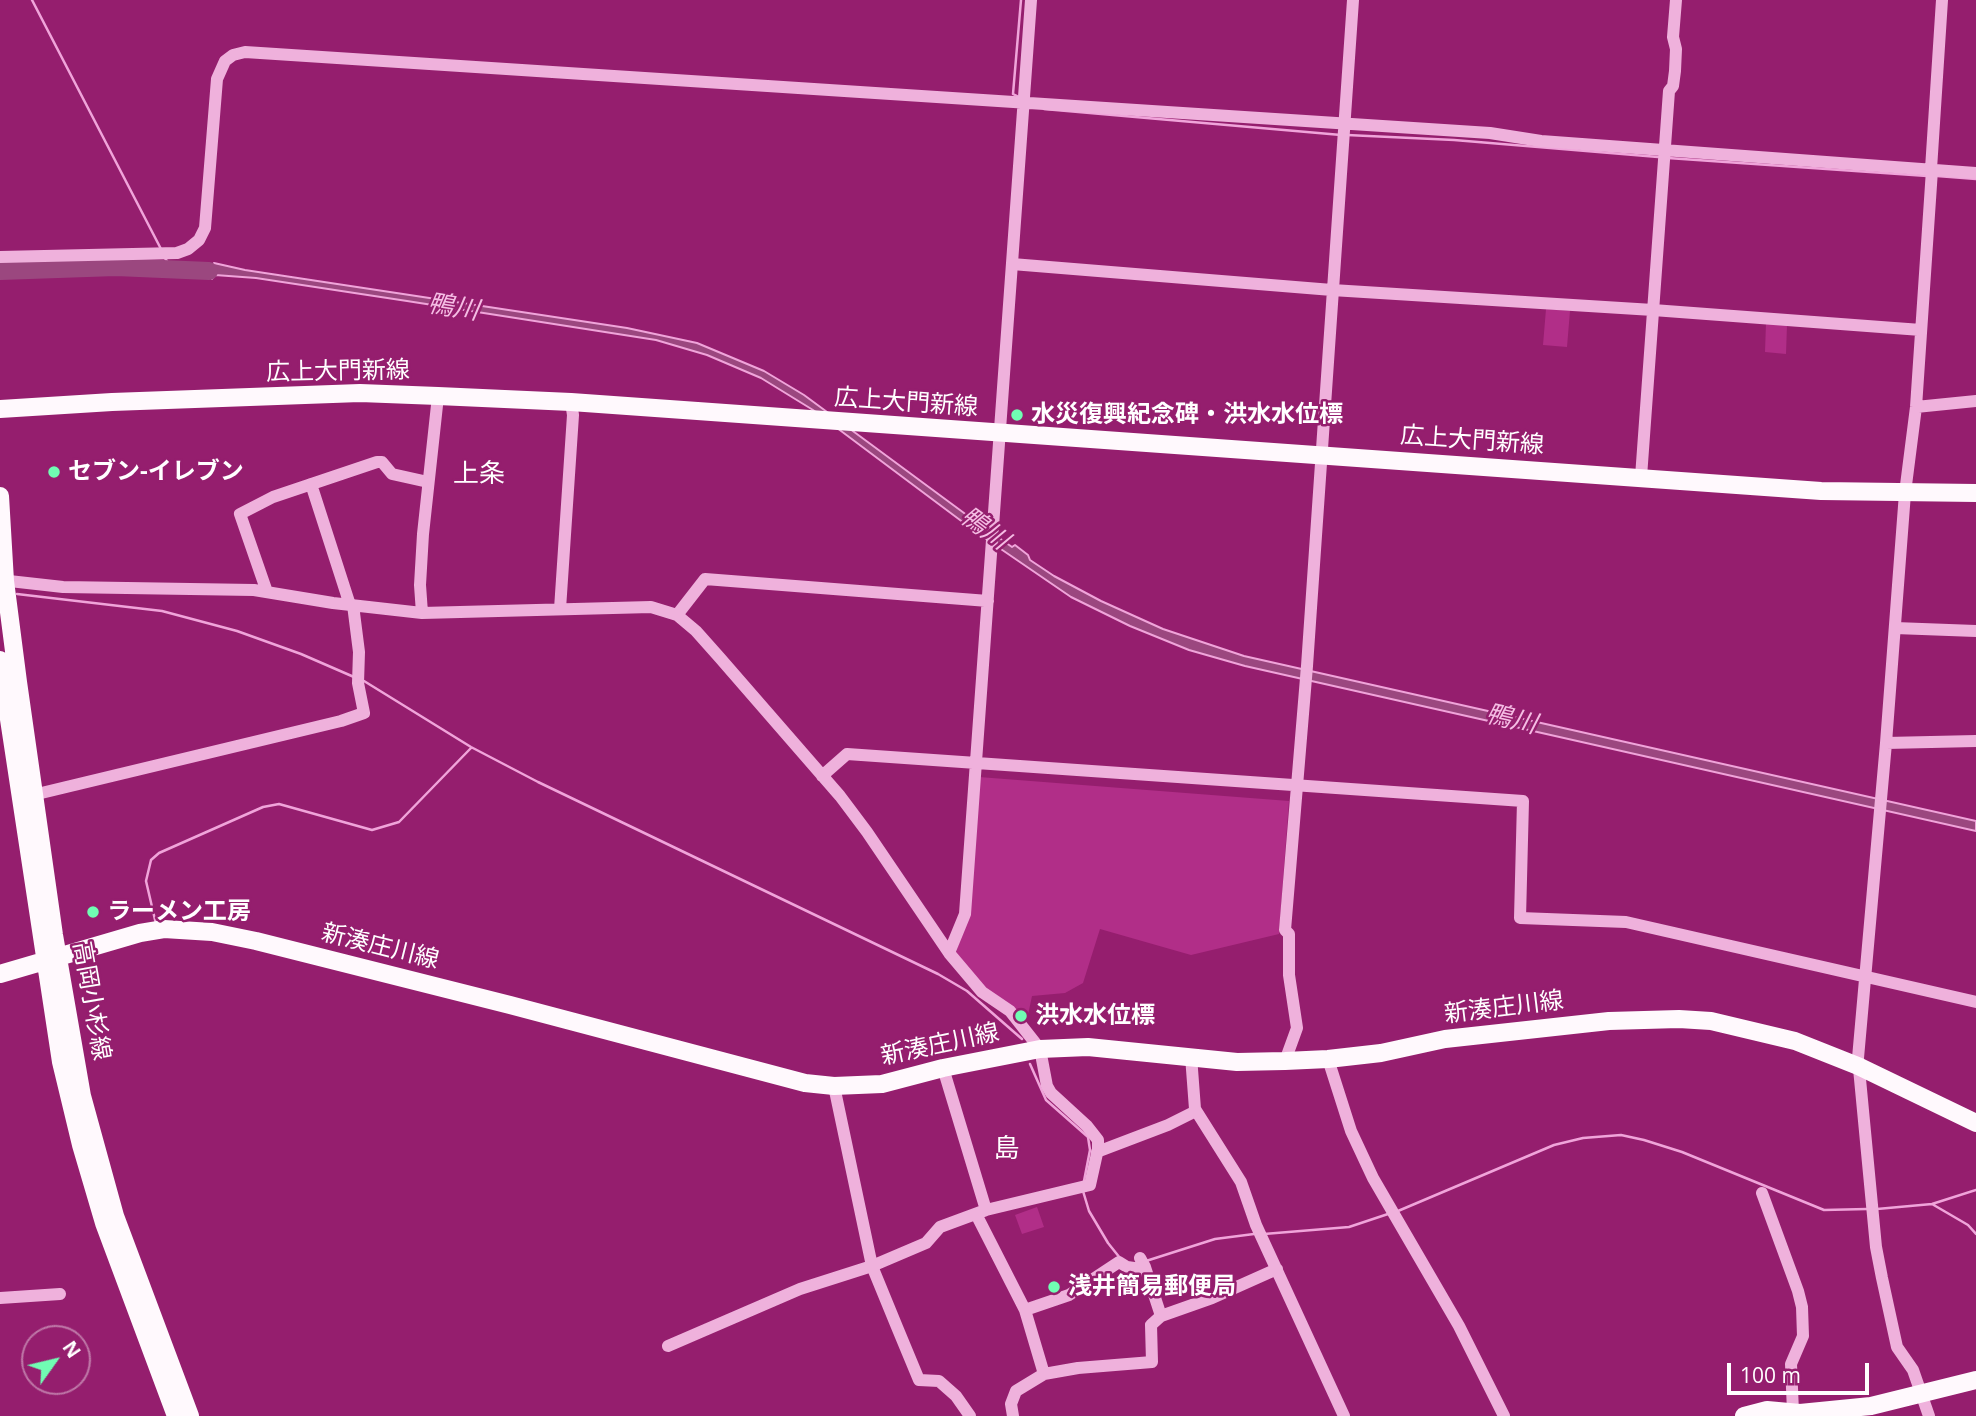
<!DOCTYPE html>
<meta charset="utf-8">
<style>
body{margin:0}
#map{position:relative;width:1976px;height:1416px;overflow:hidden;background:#951e6e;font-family:"Open Sans",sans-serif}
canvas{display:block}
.north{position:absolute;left:21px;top:1325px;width:70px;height:70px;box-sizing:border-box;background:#951e6e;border:2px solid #bf78a8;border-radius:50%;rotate:56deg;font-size:19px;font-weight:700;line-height:28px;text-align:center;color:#fff}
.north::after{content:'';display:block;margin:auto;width:24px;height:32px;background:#70fdb3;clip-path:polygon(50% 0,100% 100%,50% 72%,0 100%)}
.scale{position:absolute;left:1727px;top:1363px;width:142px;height:32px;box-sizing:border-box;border:4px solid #fff;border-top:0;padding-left:9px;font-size:21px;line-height:24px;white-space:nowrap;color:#fff;-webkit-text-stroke:5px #951e6e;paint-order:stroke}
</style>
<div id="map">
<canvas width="1976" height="1416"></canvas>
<div class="north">N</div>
<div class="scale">100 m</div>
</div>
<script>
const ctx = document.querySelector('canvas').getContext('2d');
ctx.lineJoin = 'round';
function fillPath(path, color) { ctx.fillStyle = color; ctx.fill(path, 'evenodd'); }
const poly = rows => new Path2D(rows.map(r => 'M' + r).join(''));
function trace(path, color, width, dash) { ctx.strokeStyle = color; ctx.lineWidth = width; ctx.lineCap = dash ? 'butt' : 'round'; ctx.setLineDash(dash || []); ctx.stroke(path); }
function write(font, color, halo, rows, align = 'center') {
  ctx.font = font + ' "Open Sans","Noto Sans JP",sans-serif'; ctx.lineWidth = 5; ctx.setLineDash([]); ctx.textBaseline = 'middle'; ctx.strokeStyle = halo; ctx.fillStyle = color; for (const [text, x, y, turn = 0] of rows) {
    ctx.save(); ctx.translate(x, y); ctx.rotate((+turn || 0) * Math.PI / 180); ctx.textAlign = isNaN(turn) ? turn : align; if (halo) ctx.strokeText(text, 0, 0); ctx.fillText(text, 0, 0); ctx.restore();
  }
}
const green = poly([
 [1546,309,1570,311,1567,347,1543,345],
 [1766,323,1787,325,1786,354,1765,352],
 [979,777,1289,801,1279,934,1191,955,1100,929,1083,983,1065,993,1032,996,1025,1029,952,964,969,914],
 [1037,1207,1044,1227,1022,1234,1015,1215]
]);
const water = poly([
 [214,263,245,270,627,328,697,343,764,371,804,395,964,513,1012,547,1015,545,1028,555,1030,560,1054,576,1101,601,1163,629,1244,656,1976,821,1976,831,1245,666,1189,650,1130,626,1071,597,976,532,813,410,761,378,707,355,656,340,407,301,256,278,215,275,212,279,211,275,185,274,186,265,212,267,214,263]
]);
const stream = poly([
 [32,0,161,249],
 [1019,97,1013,94,1021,0],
 [1044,109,1341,135],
 [1347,135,1454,140,1658,157],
 [1668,158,1927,176],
 [1937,176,1976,179],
 [165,258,171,268],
 [17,594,162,611,237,631,301,654,354,677],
 [364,681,471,747,538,782,938,974,967,991,1022,1039],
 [156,924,146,881,151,860,159,853,263,807,279,804,372,830,399,822,471,748],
 [1030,1064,1046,1100,1088,1137,1090,1150,1084,1181],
 [1083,1191,1089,1211,1108,1243,1120,1258],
 [1932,1204,1968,1225,1976,1234],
 [1877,1209,1932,1204,1976,1190],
 [1398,1211,1554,1145,1583,1138,1621,1135,1644,1140,1682,1152,1824,1210,1867,1209],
 [1264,1234,1349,1227,1388,1214],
 [1146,1261,1215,1239,1254,1234]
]);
const river = poly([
 [0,271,116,267,209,271]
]);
const minor = poly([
 [1931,169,1942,0],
 [0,257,177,253,188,249,199,240,205,228,217,79,225,61,233,55,245,52,1490,133,1541,141,1976,173],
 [1012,264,1332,290,1653,310,1921,330],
 [1916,407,1976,401],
 [1641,477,1669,91,1673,86,1675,71,1676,49,1673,37,1676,0],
 [311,484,350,605],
 [0,580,63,587,254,590,333,603,422,613,651,607,677,615,696,631,720,658,840,796,867,832,949,953,982,992,1010,1011,1040,1049,1047,1086,1051,1093,1087,1126,1098,1140,1098,1149,1090,1185,986,1210,940,1227,926,1243,872,1266,800,1289,668,1346],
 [267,592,240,514,273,497,377,462,382,462,392,474,428,482],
 [560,609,573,415,571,402],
 [422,613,420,585,423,534,438,396],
 [677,615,705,579,988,601],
 [1895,628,1976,631],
 [1886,743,1976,741],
 [822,776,847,754,1523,801,1520,918,1626,922,1976,1002],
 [33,795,341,721,364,713,358,683,359,652,353,605],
 [949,953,965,914,1031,0],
 [1191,1056,1195,1109,1241,1182,1256,1225,1344,1416],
 [1328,1059,1351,1131,1373,1178,1459,1326,1504,1416],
 [1285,1061,1297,1028,1289,975,1289,934,1285,930,1307,666,1353,0],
 [943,1068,986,1210],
 [834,1086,872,1266,897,1327,919,1380,939,1381,956,1396,970,1416],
 [1097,1152,1168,1125,1196,1111],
 [1762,1193,1798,1291,1802,1307,1803,1336,1791,1364,1793,1412],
 [976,1214,1025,1310,1044,1374],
 [1145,1267,1161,1316],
 [0,1298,60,1294],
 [1025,1310,1069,1295,1119,1262,1127,1267,1141,1269,1145,1267,1140,1258],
 [1013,1416,1011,1404,1016,1391,1044,1374,1078,1368,1152,1362,1151,1325,1161,1316,1212,1298,1277,1269],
 [1929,1416,1913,1370,1897,1347,1882,1278,1876,1247,1858,1058,1886,743,1905,493,1916,407,1932,170]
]);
const major = poly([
 [0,409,112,402,360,393,438,396,571,402,1821,491,1976,493],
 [0,496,5,581,18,682,54,935,82,1096,115,1216,190,1416],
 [0,660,61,1062,81,1145,104,1223,176,1416],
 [0,974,140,933,164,929,212,932,256,941,510,1005,805,1083,834,1086,882,1084,943,1068,1040,1049,1088,1047,1237,1062,1285,1061,1328,1059,1381,1053,1445,1039,1609,1021,1679,1019,1711,1021,1795,1041,1858,1066,1976,1123],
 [1744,1416,1767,1410,1800,1413,1871,1406,1976,1380]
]);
const markers = [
 [1017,415,7,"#70fdb3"],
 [54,472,7,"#70fdb3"],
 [93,912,7,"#70fdb3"],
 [1021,1016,7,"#70fdb3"],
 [1054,1287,7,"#70fdb3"]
];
const streetNames = [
 ["広上大門新線",338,372,-1],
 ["広上大門新線",906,403,4],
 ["広上大門新線",1472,441,4],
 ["新湊庄川線",380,947,14],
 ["高岡小杉線",91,1001,80],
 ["新湊庄川線",1504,1008,-7],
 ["新湊庄川線",940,1045,-12]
];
const poiNames = [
 ["水災復興紀念碑・洪水水位標",1031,415],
 ["セブン-イレブン",68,472],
 ["ラーメン工房",107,912],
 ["洪水水位標",1035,1016],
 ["浅井簡易郵便局",1068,1287]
];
const waterNames = [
 ["鴨川",453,308,9],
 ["鴨川",984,529,36],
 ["鴨川",1511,720,13]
];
const neighbourhoodNames = [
 ["上条",479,475],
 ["島",1007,1150]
];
fillPath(green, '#b12e88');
fillPath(water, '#9b477f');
trace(water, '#f0a4da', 2);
trace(stream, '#f0a4da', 2.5);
trace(river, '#9b477f', 18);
trace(minor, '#efb1dc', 12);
trace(major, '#fff9fd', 18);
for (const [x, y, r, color] of markers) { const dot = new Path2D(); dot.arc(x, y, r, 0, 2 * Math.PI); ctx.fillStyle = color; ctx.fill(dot); trace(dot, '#951e6e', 2.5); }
write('24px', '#fff', '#951e6e', streetNames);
write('bold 24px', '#fff', '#951e6e', poiNames, 'left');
write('italic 26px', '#f5bde4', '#951e6e', waterNames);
write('26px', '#fff', '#951e6e', neighbourhoodNames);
</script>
